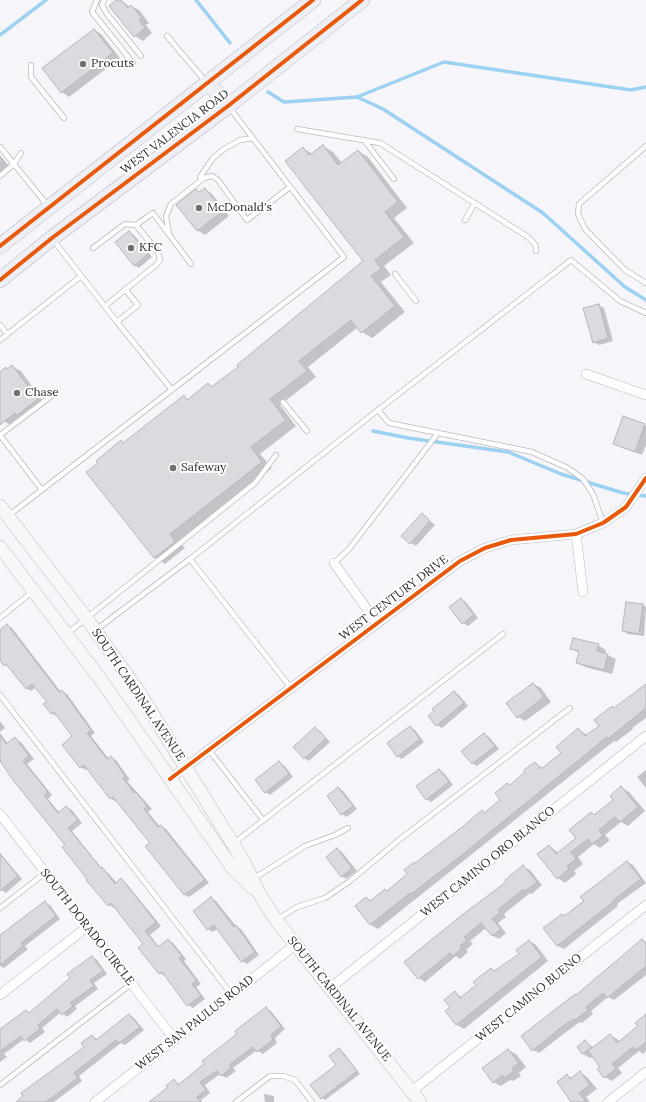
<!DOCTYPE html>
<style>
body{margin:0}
canvas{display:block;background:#f5f5fa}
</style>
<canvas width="646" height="1102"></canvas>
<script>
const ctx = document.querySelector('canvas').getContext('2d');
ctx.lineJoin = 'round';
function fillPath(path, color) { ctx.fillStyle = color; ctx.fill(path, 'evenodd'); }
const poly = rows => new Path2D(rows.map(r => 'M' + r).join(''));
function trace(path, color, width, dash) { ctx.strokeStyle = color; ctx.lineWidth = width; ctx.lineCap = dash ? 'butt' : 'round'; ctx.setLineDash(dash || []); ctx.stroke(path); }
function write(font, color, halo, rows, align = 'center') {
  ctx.font = font + ' Lora,serif'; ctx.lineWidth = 4; ctx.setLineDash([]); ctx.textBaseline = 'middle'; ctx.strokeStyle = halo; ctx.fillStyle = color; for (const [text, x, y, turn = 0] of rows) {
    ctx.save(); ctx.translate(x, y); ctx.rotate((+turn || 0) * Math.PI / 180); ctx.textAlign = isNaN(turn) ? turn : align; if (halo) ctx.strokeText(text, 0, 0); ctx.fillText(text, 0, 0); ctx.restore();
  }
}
const shadow = poly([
 [118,0,121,0,130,7,131,6,139,10,149,23,146,25,152,33,143,41,135,36,110,6],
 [94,30,101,34,120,58,69,97,62,92],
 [323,146,333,152,342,163,358,151,368,157,407,208,394,218,414,243,384,266,391,275,381,282,405,312,372,338,362,332,358,327,308,367,316,377,280,405,296,426,260,454,272,468,179,541,185,548,165,564,155,558,88,472,99,463,122,442,125,443,184,397,189,400,209,385,213,387,239,367,364,261,303,148,312,154],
 [0,155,12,170,0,179],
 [205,189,212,194,229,216,205,235,197,230,196,190,200,193],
 [129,232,134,235,152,257,139,268,134,265],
 [599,305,604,308,613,341,599,345,594,342],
 [12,366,21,371,45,404,26,419,23,418,12,426,4,421,0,422,0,373],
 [644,425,646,426,646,445,642,455,621,447,614,443],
 [422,515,435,525,416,546,411,543],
 [461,599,466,602,478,618,468,626,463,623],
 [627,603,643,605,646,607,644,636,628,634,623,631],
 [7,625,12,628,61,692,67,694,95,733,91,736,109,759,111,758,116,760,130,780,127,781,152,809,148,812,160,827,161,826,166,829,209,883,189,897,185,895,151,843,117,800,115,801,110,798,88,768,86,770,81,767,74,736,58,715,56,716,52,713,48,702,36,687,31,691,26,688,10,668,5,665,0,659,0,631],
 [598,645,606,650,605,654,616,659,612,674,585,667,577,663,580,653,572,649],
 [533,684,541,688,551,702,525,721,518,717],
 [646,685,646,718,632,728,633,729,616,742,614,741,378,929,371,925,356,906,366,898,372,901,387,891,408,874,416,864,482,812,485,813,502,800,510,786,535,763,543,768,562,753,579,729,588,736,600,726,612,707,615,709],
 [454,692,459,695,468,706,442,728,437,725],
 [0,721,5,728,0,732],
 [410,727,415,730,424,742,402,759,397,756],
 [315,728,320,731,330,742,309,761,304,758],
 [0,733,8,744,15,739,21,742,34,759,27,764,52,795,48,799,60,813,66,807,72,810,82,823,72,831,103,870,107,872,117,883,121,880,126,883,161,926,150,935,159,947,168,940,173,943,186,959,184,961,201,984,196,987,205,999,193,1008,188,1005,166,976,165,976,159,973,145,944,115,907,114,908,109,905,66,845,0,760],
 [485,734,489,737,499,749,477,766,472,763],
 [279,763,284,765,293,777,270,795,265,792],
 [439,770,444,773,453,785,431,802,426,799],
 [646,770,646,788,637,777],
 [339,788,343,791,357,809,347,817,342,814],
 [622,788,629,792,645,811,628,826,621,822,605,835,610,840,600,848,594,844,578,857,583,864,574,871,576,874,565,883,558,878,549,846,559,853,577,838,591,813,595,815,614,800],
 [337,849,342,852,357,871,346,879,341,876],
 [0,853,22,879,6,893,0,889],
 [627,862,633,865,646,883,617,904,618,906,564,949,558,946,544,929,565,917,585,902],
 [523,867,530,870,542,885,532,894,530,893,504,914,506,917,498,923,506,933,499,939,493,936,486,928,470,941,473,944,466,950,468,952,460,959,456,956,425,982,419,978],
 [211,898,216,901,236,926,241,929,259,955,247,964,242,961,218,928,213,932,208,929],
 [45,903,50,905,60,919,25,946,28,949,4,968,0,966,0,937],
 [642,940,646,942,646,975,614,1000,608,997,591,1011,593,1014,582,1023,580,1022,570,1029,539,1053,533,1050],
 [529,941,536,945,548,961,464,1029,457,1025,446,1011,451,1007,455,993,462,997,477,986,491,969,496,972,520,954],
 [92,957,97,960,107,974,94,983,98,989,75,1006,77,1009,67,1017,61,1012,42,1028,45,1032,30,1043,24,1039,4,1054,7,1057,0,1062,0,1034,26,1011,30,1013,72,978],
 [266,1009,271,1011,285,1029,275,1038,277,1043,263,1054,257,1050,233,1068,236,1071,226,1078,220,1074,205,1085,210,1093,201,1100,202,1102,150,1102,169,1088,174,1081,180,1085,205,1064],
 [130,1015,134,1018,144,1030,125,1045,121,1043,79,1076,82,1081,54,1102,17,1102,85,1047,92,1036,98,1040],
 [646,1015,646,1051,643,1054,639,1051,618,1068,622,1073,612,1081,605,1077,601,1067,593,1056,590,1058,583,1054,578,1047,585,1042,594,1048,610,1035,617,1039,620,1042,639,1026],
 [339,1049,343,1052,360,1074,325,1100,322,1098,337,1065],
 [508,1050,516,1054,526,1067,519,1073,521,1076,513,1081,510,1080,501,1086,493,1082],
 [580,1072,587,1077,597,1089,586,1097,590,1102,573,1102,567,1076,572,1078],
 [264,1094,274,1096,274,1102,265,1102]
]);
const stream = poly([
 [196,0,230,43],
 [0,35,46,0],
 [268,92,284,102,357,97,444,62,631,90,646,87],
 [357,97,383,109,543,213,625,287,646,300],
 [373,431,408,438,508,452,561,474,623,493,646,496]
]);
const building = poly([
 [116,0,121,0,128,8,131,5,142,18,139,20,145,28,134,37,109,6,116,0],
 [94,29,113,53,61,93,42,68,94,29],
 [323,145,338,165,358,150,398,202,385,212,404,237,375,260,381,269,371,276,395,306,361,333,351,320,299,361,307,371,270,399,286,420,251,447,262,462,170,534,175,542,154,558,86,472,98,463,96,461,121,440,123,443,184,395,187,400,208,383,211,387,238,367,237,365,363,261,285,161,303,147,309,155,323,145],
 [205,188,223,211,197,231,176,205,196,189,199,192,205,188],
 [129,231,148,254,134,266,115,242,129,231],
 [599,304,608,338,593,343,583,308,599,304],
 [12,365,38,399,17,415,15,413,0,425,0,372,6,367,7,369,12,365],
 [623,416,645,424,635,452,613,444,623,416],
 [422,513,430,521,410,544,401,536,422,513],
 [461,598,474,615,462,624,449,607,461,598],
 [626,602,643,604,639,634,622,631,626,602],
 [7,624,59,692,62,690,91,730,87,733,107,759,111,756,126,777,123,778,134,793,136,792,147,806,144,809,158,827,161,825,205,880,184,895,145,846,150,843,113,797,110,799,84,765,80,768,62,745,72,736,54,712,51,714,43,704,47,702,32,684,26,689,6,664,4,666,0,660,0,630,7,624],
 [573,638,599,644,597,651,608,654,604,670,576,663,579,651,570,649,573,638],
 [533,683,544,697,517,718,506,703,533,683],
 [646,684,646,708,608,739,607,737,462,855,411,894,410,893,370,925,355,906,366,897,370,901,385,889,387,891,407,874,404,870,414,862,415,863,461,828,482,810,484,813,500,800,495,793,507,783,510,785,525,772,524,770,535,762,541,769,561,753,556,747,578,728,585,736,599,726,594,720,612,706,614,708,646,684],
 [454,691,464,703,436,726,428,716,434,711,432,709,454,691],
 [410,726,420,739,397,757,387,743,410,726],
 [315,727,326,738,304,759,293,747,315,727],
 [484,733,495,746,472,764,461,751,484,733],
 [0,735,6,744,15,737,29,756,23,761,48,792,44,795,58,813,66,806,78,820,68,828,101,868,102,867,115,884,121,878,156,922,145,931,158,947,168,939,182,956,179,958,197,981,192,984,201,996,187,1006,162,972,159,974,138,948,143,944,111,903,108,906,86,880,87,879,62,847,65,845,13,780,0,761,0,735],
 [279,761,289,774,265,793,255,780,279,761],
 [439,769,449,782,426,800,416,786,439,769],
 [621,786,638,807,620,822,615,817,599,830,603,836,592,844,588,839,571,852,576,859,567,866,569,869,557,879,537,854,549,845,556,854,576,838,569,830,591,812,594,815,613,800,610,796,621,786],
 [338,787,353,806,341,815,327,796,338,787],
 [337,848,352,868,341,877,326,857,337,848],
 [0,854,18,876,0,891,0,854],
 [627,861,641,879,612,901,613,902,557,946,543,928,562,914,564,916,584,901,580,897,627,861],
 [523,865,537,882,525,891,523,889,498,910,500,913,492,919,501,929,492,936,481,923,464,937,467,940,460,946,462,948,453,956,450,953,418,979,404,962,462,915,506,882,505,880,523,865],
 [211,897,234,927,236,925,255,952,241,962,214,925,207,930,193,911,211,897],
 [45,901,56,916,21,943,23,946,0,965,0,935,45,901],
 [642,939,646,944,646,966,607,998,603,993,586,1007,588,1010,575,1020,574,1019,563,1026,532,1051,521,1036,575,994,576,995,642,939],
 [529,940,542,957,456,1025,445,1011,450,1007,444,1000,455,991,460,998,476,985,473,982,491,968,494,971,519,954,516,950,529,940],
 [92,956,103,971,90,980,94,986,70,1003,73,1006,62,1015,57,1009,38,1025,40,1029,24,1041,21,1036,0,1051,0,1029,26,1010,29,1013,70,978,67,974,92,956],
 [266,1007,281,1026,271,1035,273,1040,257,1052,253,1047,229,1065,231,1068,221,1076,217,1071,200,1082,206,1090,197,1097,201,1102,149,1102,167,1088,166,1086,174,1079,178,1085,204,1064,202,1061,237,1034,235,1031,266,1007],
 [129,1014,140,1027,119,1043,116,1040,74,1073,78,1078,46,1102,16,1102,23,1096,21,1093,84,1047,81,1043,92,1035,96,1040,129,1014],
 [646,1014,646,1042,636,1050,633,1047,612,1064,616,1069,604,1078,597,1069,600,1067,588,1051,610,1034,617,1043,638,1026,635,1023,646,1014],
 [585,1040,591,1048,582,1054,577,1047,585,1040],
 [339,1048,357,1071,321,1099,310,1085,336,1065,329,1056,339,1048],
 [508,1049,519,1063,512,1068,514,1071,505,1078,502,1075,493,1083,482,1068,508,1049],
 [580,1071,590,1085,579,1093,586,1102,571,1102,557,1082,567,1074,570,1079,580,1071]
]);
const lane = poly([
 [97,0,92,12,133,63],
 [104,0,102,5,107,14,141,56],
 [167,36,206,82],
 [31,65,31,77,64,118],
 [297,129,380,143,528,237,533,242,536,247,536,251],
 [364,140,394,179],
 [646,146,579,204,578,214,585,229,625,270,646,283],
 [0,147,48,206],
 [0,176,14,164,21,153],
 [200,177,213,158,224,149,240,140,253,138],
 [465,220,475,203],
 [169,234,166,216,171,204,204,178,212,176,218,180,247,220,290,187],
 [54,241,117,322,138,305,125,289],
 [93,248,125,224,136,225,153,213,191,264],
 [395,274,416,301],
 [105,306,156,265,160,260,158,252,136,225],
 [117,322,172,390],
 [0,325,7,334],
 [0,340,81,276],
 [283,402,307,431],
 [378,410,389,423,532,452,568,468,583,479,593,494,603,523],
 [0,435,42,490],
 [0,435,54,394],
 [8,516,344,257,229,107],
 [190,559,291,688],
 [334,563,349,549,438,433],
 [0,618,32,592],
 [97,629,190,559,378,410,571,260,620,301,646,313],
 [68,633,255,483,276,455],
 [0,695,232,995],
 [209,750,263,820],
 [234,843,503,634],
 [253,879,305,846,335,835,348,828],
 [0,908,45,873],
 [278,919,297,907,325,898,350,881,399,840,570,708],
 [0,1085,131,984],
 [236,1102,270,1076,283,1076,295,1080,312,1102]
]);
const street = poly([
 [586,374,646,395],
 [576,534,583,592],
 [334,563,377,623],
 [170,779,460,561,485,548,511,540,576,534,603,523,626,507,646,478],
 [0,814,175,1040],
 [330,988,646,736],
 [0,995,87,927],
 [412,1091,646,905],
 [95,1102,295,945],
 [608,1102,646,1072]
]);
const secondary = poly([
 [0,506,87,619,139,692,244,862,260,895,276,920,420,1102],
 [0,547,101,680,234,870,253,888]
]);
const primary = poly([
 [208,83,228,106],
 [0,246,313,0],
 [0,280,52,238,228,106,362,0]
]);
const cycleway = poly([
 [0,246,313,0],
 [0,280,52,238,228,106,362,0],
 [170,779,460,561,485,548,511,540,576,534,603,523,626,507,646,478]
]);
const markers = [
 [83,64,4,"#717075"],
 [199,208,4,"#717075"],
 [131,248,4,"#717075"],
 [17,393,4,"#717075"],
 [173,468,4,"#717075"]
];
const poiNames = [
 ["Procuts",91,64],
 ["McDonald's",207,208],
 ["KFC",139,248],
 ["Chase",25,393],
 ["Safeway",181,468]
];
const streetNames = [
 ["WEST VALENCIA ROAD",175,132,-37],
 ["WEST CENTURY DRIVE",394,598,-37],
 ["SOUTH CARDINAL AVENUE",138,695,56],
 ["WEST CAMINO ORO BLANCO",488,862,-39],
 ["SOUTH DORADO CIRCLE",87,927,52],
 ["WEST CAMINO BUENO",529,998,-39],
 ["SOUTH CARDINAL AVENUE",339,999,51],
 ["WEST SAN PAULUS ROAD",195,1023,-38]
];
fillPath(shadow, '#0003');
trace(stream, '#9cd1f2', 3.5);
fillPath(building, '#dcdade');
trace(building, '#b8b6bb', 1);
trace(lane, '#bbbabf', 6);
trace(street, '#bbbabf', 10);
trace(secondary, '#bbbabf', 14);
trace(primary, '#b6b8c3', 16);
trace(lane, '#fefefe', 4.5);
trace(street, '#fefefe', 9);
trace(secondary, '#f6f7f9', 13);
trace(primary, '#edeff5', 15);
trace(cycleway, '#e8590c', 4);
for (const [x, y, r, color] of markers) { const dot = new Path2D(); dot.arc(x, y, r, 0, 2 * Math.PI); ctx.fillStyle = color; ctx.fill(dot); trace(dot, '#fff', 1.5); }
write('12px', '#2a292e', '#fff', poiNames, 'left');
write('12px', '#2a292e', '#fff', streetNames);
</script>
